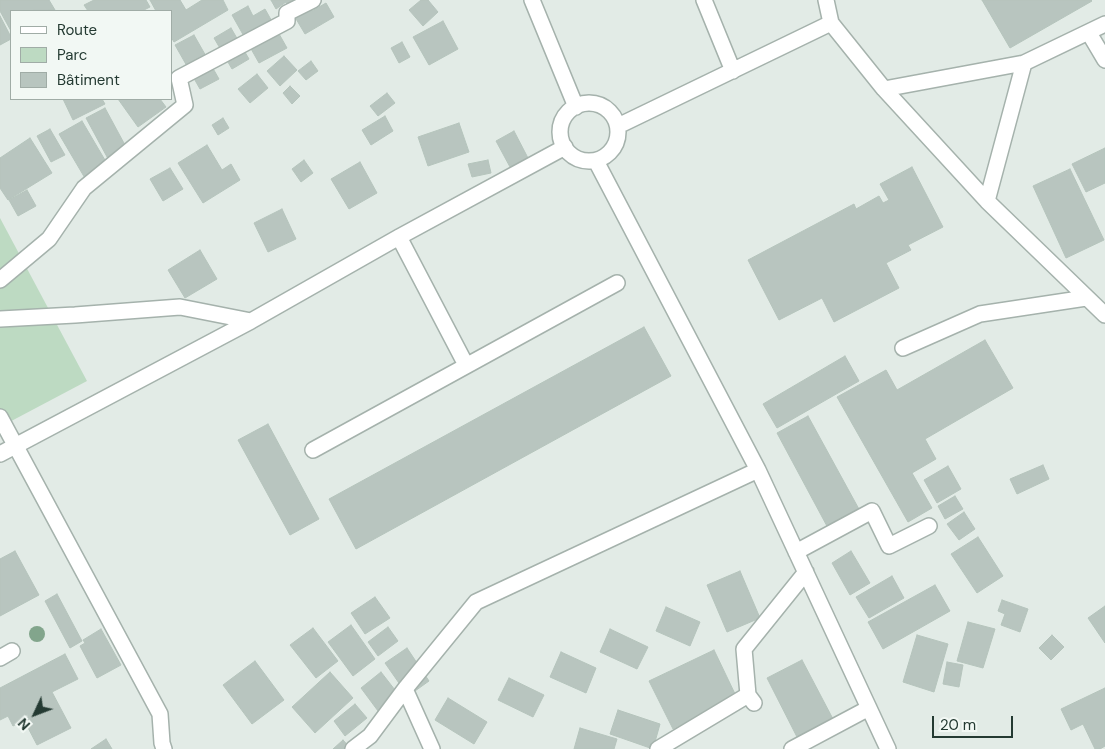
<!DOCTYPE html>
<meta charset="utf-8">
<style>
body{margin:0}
#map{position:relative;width:1105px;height:749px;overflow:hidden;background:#e2ebe6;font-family:"DM Sans",sans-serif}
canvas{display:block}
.legend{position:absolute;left:10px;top:10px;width:162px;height:90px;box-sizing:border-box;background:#f2f8f4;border:1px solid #a0aca6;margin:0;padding:6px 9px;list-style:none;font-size:15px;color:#243a32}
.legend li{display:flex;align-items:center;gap:10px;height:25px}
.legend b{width:25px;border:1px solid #a0aca6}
.north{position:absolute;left:10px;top:689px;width:50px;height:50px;-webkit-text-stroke:4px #f2f8f4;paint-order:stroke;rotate:227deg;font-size:14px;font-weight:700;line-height:20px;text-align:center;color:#243a32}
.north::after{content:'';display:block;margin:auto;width:18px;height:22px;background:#243a32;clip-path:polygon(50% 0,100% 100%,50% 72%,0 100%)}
.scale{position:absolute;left:932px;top:716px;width:81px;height:22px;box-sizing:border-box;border:2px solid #243a32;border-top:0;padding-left:6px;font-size:15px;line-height:18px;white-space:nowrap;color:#243a32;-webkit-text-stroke:4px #f2f8f4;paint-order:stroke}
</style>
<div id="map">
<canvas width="1105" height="749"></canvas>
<ul class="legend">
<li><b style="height:6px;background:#fff"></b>Route</li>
<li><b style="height:14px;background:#bddac2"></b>Parc</li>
<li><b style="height:14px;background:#b8c5bf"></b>Bâtiment</li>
</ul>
<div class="north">N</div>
<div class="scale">20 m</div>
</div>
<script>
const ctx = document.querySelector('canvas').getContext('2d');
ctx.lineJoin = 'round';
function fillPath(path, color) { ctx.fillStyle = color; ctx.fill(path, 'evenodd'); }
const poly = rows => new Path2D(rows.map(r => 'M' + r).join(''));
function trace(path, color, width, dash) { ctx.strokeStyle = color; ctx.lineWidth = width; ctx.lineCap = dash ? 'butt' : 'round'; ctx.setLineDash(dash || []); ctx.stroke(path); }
const green = poly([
 [0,218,87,381,0,427]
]);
const building = poly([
 [0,0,49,0,55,10,11,11,11,31,0,11,0,0],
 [94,0,146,0,150,7,142,11,88,11,84,5,94,0],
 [150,0,180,0,186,10,202,0,223,0,228,10,174,42,171,37,171,11,156,11,150,0],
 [271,0,305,0,312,11,326,3,334,17,305,34,286,2,276,9,271,0],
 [421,0,428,0,438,12,423,26,409,10,421,0],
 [982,0,1091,0,1092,1,1010,48,982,0],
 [248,6,253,16,265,9,287,48,259,63,232,15,248,6],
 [0,16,11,37,11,39,0,45,0,16],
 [443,21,458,49,429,65,413,37,443,21],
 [231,28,249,59,232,69,214,38,231,28],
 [194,35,219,79,200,89,175,45,194,35],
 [402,42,410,57,399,63,391,48,402,42],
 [284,56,297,70,280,86,267,71,284,56],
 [311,61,318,71,306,80,298,71,311,61],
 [257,74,268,88,250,103,238,89,257,74],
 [290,86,300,96,292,104,283,93,290,86],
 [387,93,395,103,378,116,370,106,387,93],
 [63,99,102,99,105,104,73,120,63,99],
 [118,99,160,99,166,107,138,127,118,99],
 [105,108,132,158,113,168,86,118,105,108],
 [385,116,393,131,371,145,362,130,385,116],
 [223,118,229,128,218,135,212,125,223,118],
 [82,121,112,172,89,185,59,134,82,121],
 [459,123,469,152,428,166,418,137,459,123],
 [50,129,65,155,51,162,37,136,50,129],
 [514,131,528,158,510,167,496,141,514,131],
 [30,138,52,173,8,200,0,188,0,158,30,138],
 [207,145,222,170,231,164,240,180,203,203,178,163,207,145],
 [1105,148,1105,183,1086,192,1072,164,1105,148],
 [304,160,313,173,301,182,292,169,304,160],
 [488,160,491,173,472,177,468,164,488,160],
 [360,162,377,193,349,209,331,179,360,162],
 [912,167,943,227,908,245,911,250,886,263,899,288,834,322,822,298,779,320,748,260,854,204,856,209,879,196,883,203,889,200,880,184,912,167],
 [170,168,183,189,163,201,150,179,170,168],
 [1070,169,1104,240,1066,258,1033,186,1070,169],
 [27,190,36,206,18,216,9,200,27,190],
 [282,209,296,239,268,252,254,223,282,209],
 [200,250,217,279,185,298,168,270,200,250],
 [644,327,671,376,356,549,329,499,644,327],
 [985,340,1013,388,925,439,936,459,912,473,932,508,908,522,837,397,886,370,897,390,985,340],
 [845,356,859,381,777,428,763,404,845,356],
 [808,416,860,511,828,528,777,433,808,416],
 [268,424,319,519,290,535,238,440,268,424],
 [1043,465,1049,479,1017,494,1010,479,1043,465],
 [948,466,961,489,937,503,924,480,948,466],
 [955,496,963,509,945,519,938,506,955,496],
 [964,512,975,529,959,540,947,524,964,512],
 [978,537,1003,576,977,593,951,554,978,537],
 [15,551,39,595,0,616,0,559,15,551],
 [851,551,870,583,850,595,832,563,851,551],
 [740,571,760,618,727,632,707,585,740,571],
 [892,576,904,598,869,618,856,597,892,576],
 [935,585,950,611,883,649,868,622,935,585],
 [57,594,82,641,70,648,45,601,57,594],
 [375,597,390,618,365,634,351,613,375,597],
 [1002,600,1028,609,1020,632,1001,625,1005,614,998,611,1002,600],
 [1105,606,1105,643,1088,618,1105,606],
 [666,607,700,622,690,646,656,631,666,607],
 [968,622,995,629,983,668,957,661,968,622],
 [351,625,375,659,353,676,328,642,351,625],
 [388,627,398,641,378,656,368,642,388,627],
 [313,628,338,661,316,678,290,645,313,628],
 [101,629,121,665,97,678,80,646,85,643,83,640,101,629],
 [610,629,648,647,637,669,600,652,610,629],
 [917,635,948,644,934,692,903,682,917,635],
 [1052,635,1064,647,1051,660,1039,648,1052,635],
 [407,648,429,681,408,696,385,663,407,648],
 [714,650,737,698,673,729,649,681,714,650],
 [561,652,596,668,586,693,550,677,561,652],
 [65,654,78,679,52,692,71,728,37,745,24,720,13,726,8,716,0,720,0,688,65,654],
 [802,660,833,719,797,737,767,678,802,660],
 [255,661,284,700,252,724,223,685,255,661],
 [947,662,963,665,959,687,943,684,947,662],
 [330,672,353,698,315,733,292,707,330,672],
 [381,672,402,699,381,715,361,688,381,672],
 [509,678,544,695,533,717,498,700,509,678],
 [1105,688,1105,746,1100,749,1095,749,1083,724,1071,730,1061,709,1105,688],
 [448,698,487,722,474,744,435,720,448,698],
 [355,704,367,718,345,736,334,721,355,704],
 [618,710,660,724,653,749,610,734,618,710],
 [580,728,617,739,614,749,574,749,580,728],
 [106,739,112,749,91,749,106,739],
 [343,740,351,749,333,749,343,740]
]);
const minor = poly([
 [532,0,576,107],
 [704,0,733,71],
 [826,0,831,23,884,89,987,201,1105,315],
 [1089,33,1105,60],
 [884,89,1024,63,1105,24],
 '560 132a29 29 0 1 1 58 0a29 29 0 1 1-58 0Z',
 [618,126,831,23],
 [596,161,758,470,888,749],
 [987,201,1024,63],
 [399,237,466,365],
 [0,280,49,239,84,188,185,105,179,78,287,21,287,13,313,0],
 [0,319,75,315,180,307,251,321],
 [903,348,980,314,1086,298],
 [0,417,160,714,162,743,164,749],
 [313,450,617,283],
 [0,454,251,321,399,237,565,147],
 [796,552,872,511,889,546,929,526],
 [0,658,12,651],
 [405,689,432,749],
 [754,703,748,695,744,649,806,572],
 [353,749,370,736,405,689,476,602,758,470],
 [658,749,748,695],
 [792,749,869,708]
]);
const trees = [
 [37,634]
];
fillPath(green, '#bddac2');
fillPath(building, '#b8c5bf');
trace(building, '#b5c4bc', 1);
trace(minor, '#a5b2ac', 18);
trace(minor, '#fff', 15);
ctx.fillStyle = '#82a58c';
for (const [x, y] of trees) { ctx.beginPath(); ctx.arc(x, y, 8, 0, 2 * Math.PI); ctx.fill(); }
</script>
